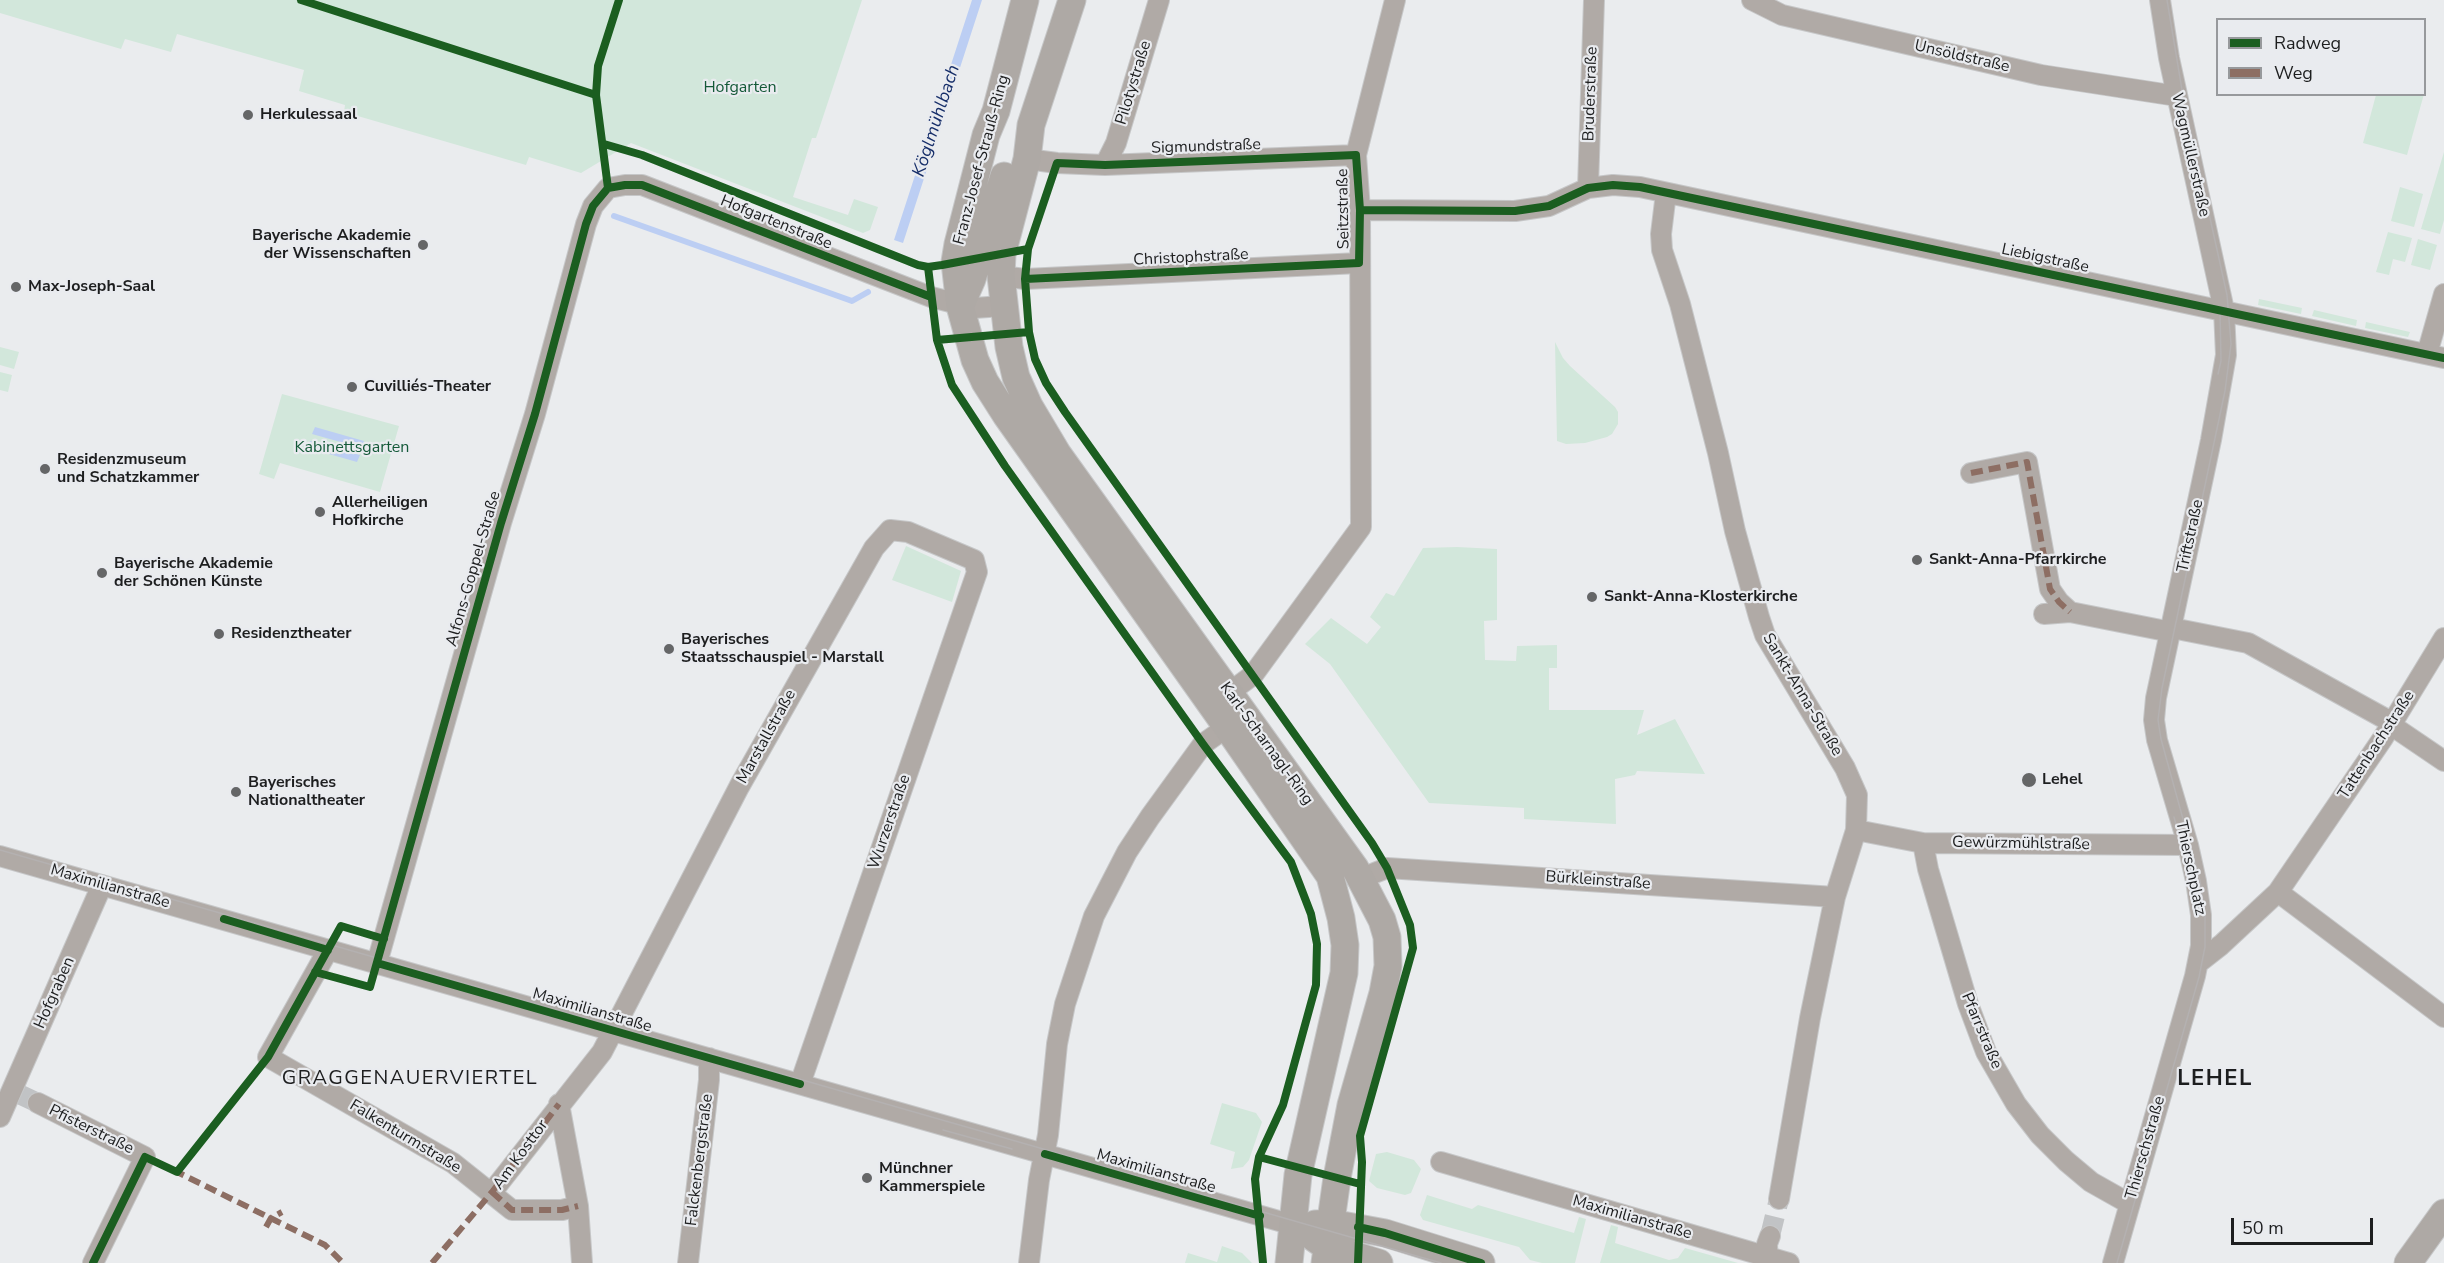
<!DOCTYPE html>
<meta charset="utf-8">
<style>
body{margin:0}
#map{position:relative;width:2444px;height:1263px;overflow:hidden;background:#eaecee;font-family:"Nunito Sans",sans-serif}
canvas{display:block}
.legend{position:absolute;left:2216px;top:18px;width:210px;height:78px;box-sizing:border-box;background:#e9ebef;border:2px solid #97999c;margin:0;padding:8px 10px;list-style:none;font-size:18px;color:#1d1e1f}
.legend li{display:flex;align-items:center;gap:12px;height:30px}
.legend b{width:30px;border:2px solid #97999c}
.scale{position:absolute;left:2231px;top:1218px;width:142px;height:27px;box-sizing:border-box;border:3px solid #1d1e1f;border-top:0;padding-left:8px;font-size:18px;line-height:21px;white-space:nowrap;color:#1d1e1f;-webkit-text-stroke:4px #e9ebef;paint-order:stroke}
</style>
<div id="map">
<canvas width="2444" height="1263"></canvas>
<ul class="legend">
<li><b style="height:8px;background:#1b5e20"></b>Radweg</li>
<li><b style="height:8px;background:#8d6e63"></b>Weg</li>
</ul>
<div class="scale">50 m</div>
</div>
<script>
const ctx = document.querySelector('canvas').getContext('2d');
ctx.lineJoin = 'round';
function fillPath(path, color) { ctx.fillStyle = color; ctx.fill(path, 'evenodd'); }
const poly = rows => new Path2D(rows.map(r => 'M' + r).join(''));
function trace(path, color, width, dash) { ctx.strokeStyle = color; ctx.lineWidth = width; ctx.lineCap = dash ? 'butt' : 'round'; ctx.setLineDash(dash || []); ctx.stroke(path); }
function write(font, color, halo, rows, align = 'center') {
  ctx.font = font + ' "Nunito Sans",sans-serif'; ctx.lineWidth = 4.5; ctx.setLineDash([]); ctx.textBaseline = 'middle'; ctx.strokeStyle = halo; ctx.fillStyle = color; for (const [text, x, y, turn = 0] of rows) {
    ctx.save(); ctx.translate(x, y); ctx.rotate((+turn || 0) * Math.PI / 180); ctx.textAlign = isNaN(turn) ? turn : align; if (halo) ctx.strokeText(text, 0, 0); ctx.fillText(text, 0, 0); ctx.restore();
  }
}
const green = poly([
 [0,0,862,0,816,138,812,138,793,197,848,215,854,199,878,207,870,230,863,233,631,143,581,173,529,157,526,165,344,112,345,105,299,91,304,70,177,34,171,52,125,39,121,49,0,13],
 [2424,94,2407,155,2363,143,2376,95],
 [2444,152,2444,220,2440,234,2421,229],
 [2400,187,2423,194,2414,227,2391,221],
 [2388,232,2412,238,2405,262,2393,259,2389,275,2376,272],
 [2418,239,2437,245,2430,270,2411,265],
 [2259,299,2302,308,2301,314,2258,305],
 [2314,310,2357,320,2356,326,2312,316],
 [2366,322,2410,332,2408,337,2365,328],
 [1555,342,1563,358,1570,366,1615,407,1618,412,1618,424,1612,434,1607,437,1585,443,1566,444,1557,441],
 [0,347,19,352,14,369,0,365],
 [0,372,12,375,8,392,0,390],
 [282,394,399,426,380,492,280,463,274,479,259,474],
 [906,546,961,571,952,602,892,580],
 [1457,547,1497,549,1497,620,1484,621,1485,660,1516,661,1517,646,1557,645,1557,668,1549,668,1549,710,1644,710,1637,735,1675,719,1705,774,1637,771,1635,775,1615,779,1616,824,1524,819,1524,808,1429,803,1330,664,1305,644,1331,618,1367,644,1381,627,1370,617,1386,593,1394,596,1423,548],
 [1222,1103,1256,1113,1262,1122,1249,1160,1243,1167,1231,1169,1235,1152,1210,1144],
 [1387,1152,1414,1160,1421,1169,1411,1193,1405,1195,1377,1188,1369,1181,1376,1154],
 [1427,1195,1472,1209,1478,1205,1574,1233,1579,1217,1586,1219,1575,1263,1542,1263,1530,1260,1519,1247,1423,1220,1420,1215],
 [1611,1225,1618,1227,1615,1243,1669,1260,1678,1258,1685,1248,1738,1263,1600,1263],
 [1222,1246,1242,1253,1252,1263,1185,1263,1188,1253,1217,1262]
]);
const water = poly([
 [972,0,982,0,903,243,894,240],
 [315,427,364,441,362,448,312,434],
 [310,441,360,455,357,462,308,448]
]);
const stream = poly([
 [614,216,852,301,868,292]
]);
const streetTunnel = poly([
 [21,1095,38,1103],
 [1770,1236,1779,1199]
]);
const street = poly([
 [1752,0,1782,15,2041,75,2177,96],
 [1027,159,1057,163,1105,165,1356,155],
 [1105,165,1116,143,1159,0],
 [1588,188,1594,0],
 [1666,193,1661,234,1662,250,1680,304,1718,453,1735,531,1759,617,1765,635,1845,768,1857,795,1856,830,1835,897,1810,1018,1779,1199],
 [1360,210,1515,211,1549,206,1588,188,1613,185,1640,187,2444,358],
 [1001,276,1025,279,1359,263],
 [2427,354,2444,294],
 [1971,473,2027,462,2050,589,2059,602,2070,612],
 [2044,614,2070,612,2171,632],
 [2172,628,2248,643,2393,723],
 [1230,692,1253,675,1361,527,1360,210,1356,155,1395,0],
 [2391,725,2444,761],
 [1856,830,1923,843,2188,845],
 [1923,843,1928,869,1968,1004,1986,1052,2016,1104,2040,1135,2066,1161,2091,1182,2130,1204],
 [0,856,1293,1225],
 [1362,878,1387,868,1835,897],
 [2278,892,2444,1017],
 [328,950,268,1057,453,1163,512,1210,562,1210,578,1206],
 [377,963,501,523,535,414,586,224,593,206,608,188,625,185,642,185,931,297,974,308,1003,306],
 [2198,963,2221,945,2278,892,2383,738,2444,638],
 [38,1103,145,1157,93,1263],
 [559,1104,578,1206,582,1263],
 [0,1117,102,885],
 [1441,1162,1789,1263],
 [492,1192,602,1052,739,787,874,548,890,530,908,532,974,560,977,572,800,1084],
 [688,1263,709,1080,709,1058],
 [1029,1263,1039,1180,1048,1135,1057,1044,1065,1004,1094,916,1127,852,1150,817,1203,744,1227,727],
 [1768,1263,1767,1244,1770,1236],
 [2113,1263,2195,976,2201,946,2201,915,2196,881,2188,845,2157,740,2154,720,2156,698,2211,440,2226,355,2224,310,2169,58,2160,0]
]);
const secondary = poly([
 [1025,0,996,111,986,135,958,244,955,262,960,306,975,360,985,382,1006,415,1227,727,1330,876,1341,918,1345,945,1344,973,1298,1175,1289,1263],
 [1072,0,1031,125,1027,159,1002,254,1001,276,1009,347,1016,377,1029,406,1057,453,1355,868,1382,920,1387,937,1388,966,1383,993,1351,1105,1337,1178,1325,1263],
 [962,302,972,279,1004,176],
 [1315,1224,1331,1223,1385,1233,1481,1263],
 [1314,1238,1327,1247,1379,1263],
 [2408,1263,2444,1213]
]);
const tram = poly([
 [2218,374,2221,361,2220,309],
 [2174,817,2192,884],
 [0,850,1441,1263],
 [943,1130,1012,1149],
 [2117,1263,2199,977,2205,947,2205,915,2200,881,2161,739,2158,720,2162,688,2225,391,2231,344,2227,295,2183,96,2167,0]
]);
const quiet = poly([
 [1971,473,2027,462,2050,589,2059,602,2070,612],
 [173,1170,325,1245,343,1263],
 [492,1192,512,1210,562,1210,578,1206],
 [266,1227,271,1218,282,1212],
 [432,1263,492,1192,559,1104]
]);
const cycleway = poly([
 [301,0,596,95],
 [604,144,642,155,918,265,928,267,942,265,1028,249],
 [608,188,625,185,642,185,931,297],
 [608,188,596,95,598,66,619,0],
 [1360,210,1515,211,1549,206,1588,188,1613,185,1640,187,2444,358],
 [928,267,937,340,952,385,1005,466,1203,744,1291,862,1311,914,1317,944,1316,985,1283,1105,1259,1157,1255,1179,1263,1263],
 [1025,279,1359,263,1360,210,1356,155,1105,165,1057,163,1028,249,1025,279,1029,332,1035,359,1046,383,1065,412,1372,843,1387,868,1410,925,1413,948,1360,1136,1362,1162,1358,1263],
 [937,340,1029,332],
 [224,919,328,950],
 [377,963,800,1084],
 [315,972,370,987,501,523,535,414,586,224,593,206,608,188],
 [1045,1154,1260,1216],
 [1259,1157,1360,1184],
 [1358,1227,1385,1233,1481,1263],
 [93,1263,145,1157,177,1172,268,1057,341,926,384,939]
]);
const markers = [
 [248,115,6,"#656667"],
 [423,245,6,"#656667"],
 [16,287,6,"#656667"],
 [352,387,6,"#656667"],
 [45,469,6,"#656667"],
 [320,512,6,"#656667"],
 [1917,560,6,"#656667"],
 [102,573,6,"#656667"],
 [1592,597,6,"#656667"],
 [219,634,6,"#656667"],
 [669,649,6,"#656667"],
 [2029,780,8,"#656667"],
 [236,792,6,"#656667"],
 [867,1178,6,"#656667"]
];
const streetNames = [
 ["Unsöldstraße",1962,57,13],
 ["Pilotystraße",1134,83,-73],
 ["Bruderstraße",1591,94,-88],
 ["Sigmundstraße",1206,147,-2],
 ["Wagmüllerstraße",2190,155,77],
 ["Franz-Josef-Strauß-Ring",982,160,-75],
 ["Seitzstraße",1344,209,-91],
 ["Hofgartenstraße",776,223,22],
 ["Christophstraße",1191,258,-3],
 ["Liebigstraße",2045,259,12],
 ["Triftstraße",2191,536,-78],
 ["Alfons-Goppel-Straße",474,569,-74],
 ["Sankt-Anna-Straße",1802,695,59],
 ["Marstallstraße",767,737,-61],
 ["Karl-Scharnagl-Ring",1266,744,54],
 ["Tattenbachstraße",2377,745,-57],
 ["Wurzerstraße",890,822,-71],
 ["Gewürzmühlstraße",2021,844,1],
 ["Thierschplatz",2190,868,78],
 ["Bürkleinstraße",1598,881,4],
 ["Maximilianstraße",110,887,16],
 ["Hofgraben",55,993,-66],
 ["Maximilianstraße",592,1011,16],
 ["Pfarrstraße",1981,1031,67],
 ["Pfisterstraße",91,1130,26],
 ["Falkenturmstraße",405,1137,31],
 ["Thierschstraße",2146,1148,-74],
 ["Am Kosttor",521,1155,-54],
 ["Falckenbergstraße",700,1160,-83],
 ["Maximilianstraße",1156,1172,16],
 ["Maximilianstraße",1632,1218,16]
];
const parkNames = [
 ["Hofgarten",740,88],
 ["Kabinettsgarten",352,448]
];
const poiNames = [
 ["Herkulessaal",260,115],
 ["Bayerische Akademie",411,236,"right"],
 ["der Wissenschaften",411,254,"right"],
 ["Max-Joseph-Saal",28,287],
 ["Cuvilliés-Theater",364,387],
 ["Residenzmuseum",57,460],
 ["und Schatzkammer",57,478],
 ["Allerheiligen",332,503],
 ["Hofkirche",332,521],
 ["Sankt-Anna-Pfarrkirche",1929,560],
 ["Bayerische Akademie",114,564],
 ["der Schönen Künste",114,582],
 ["Sankt-Anna-Klosterkirche",1604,597],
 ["Residenztheater",231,634],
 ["Bayerisches",681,640],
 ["Staatsschauspiel - Marstall",681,658],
 ["Lehel",2042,780],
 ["Bayerisches",248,783],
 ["Nationaltheater",248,801],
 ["Münchner",879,1169],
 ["Kammerspiele",879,1187]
];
const waterNames = [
 ["Köglmühlbach",937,121,-72]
];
const quarterNames = [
 ["GRAGGENAUERVIERTEL",410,1079]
];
const districtNames = [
 ["LEHEL",2215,1080]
];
fillPath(green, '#d2e7db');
fillPath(water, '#bccef3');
trace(stream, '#bccef3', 6);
trace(streetTunnel, '#c1c3c5', 20, [20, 10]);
trace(street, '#c6c7c8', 22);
trace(secondary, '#c6c7c8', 29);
trace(street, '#b0aaa6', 20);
trace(secondary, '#aea9a5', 27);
trace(tram, '#b4b1b1', 1.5);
trace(quiet, '#8d6e63', 6, [12, 6]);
trace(cycleway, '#1b5e20', 8);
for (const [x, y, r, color] of markers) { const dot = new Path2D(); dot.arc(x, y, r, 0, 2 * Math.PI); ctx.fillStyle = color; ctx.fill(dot); trace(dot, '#e9ebef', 2); }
write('16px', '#1d1e1f', '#e9ebef', streetNames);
write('16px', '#145938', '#e9ebef', parkNames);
write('bold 16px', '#1d1e1f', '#e9ebef', poiNames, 'left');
write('italic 18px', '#162e69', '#e9ebef', waterNames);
ctx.letterSpacing = '1.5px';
write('20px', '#1d1e1f', '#e9ebef', quarterNames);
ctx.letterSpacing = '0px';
ctx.letterSpacing = '1.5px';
write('bold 22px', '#1d1e1f', '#e9ebef', districtNames);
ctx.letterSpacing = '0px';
</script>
